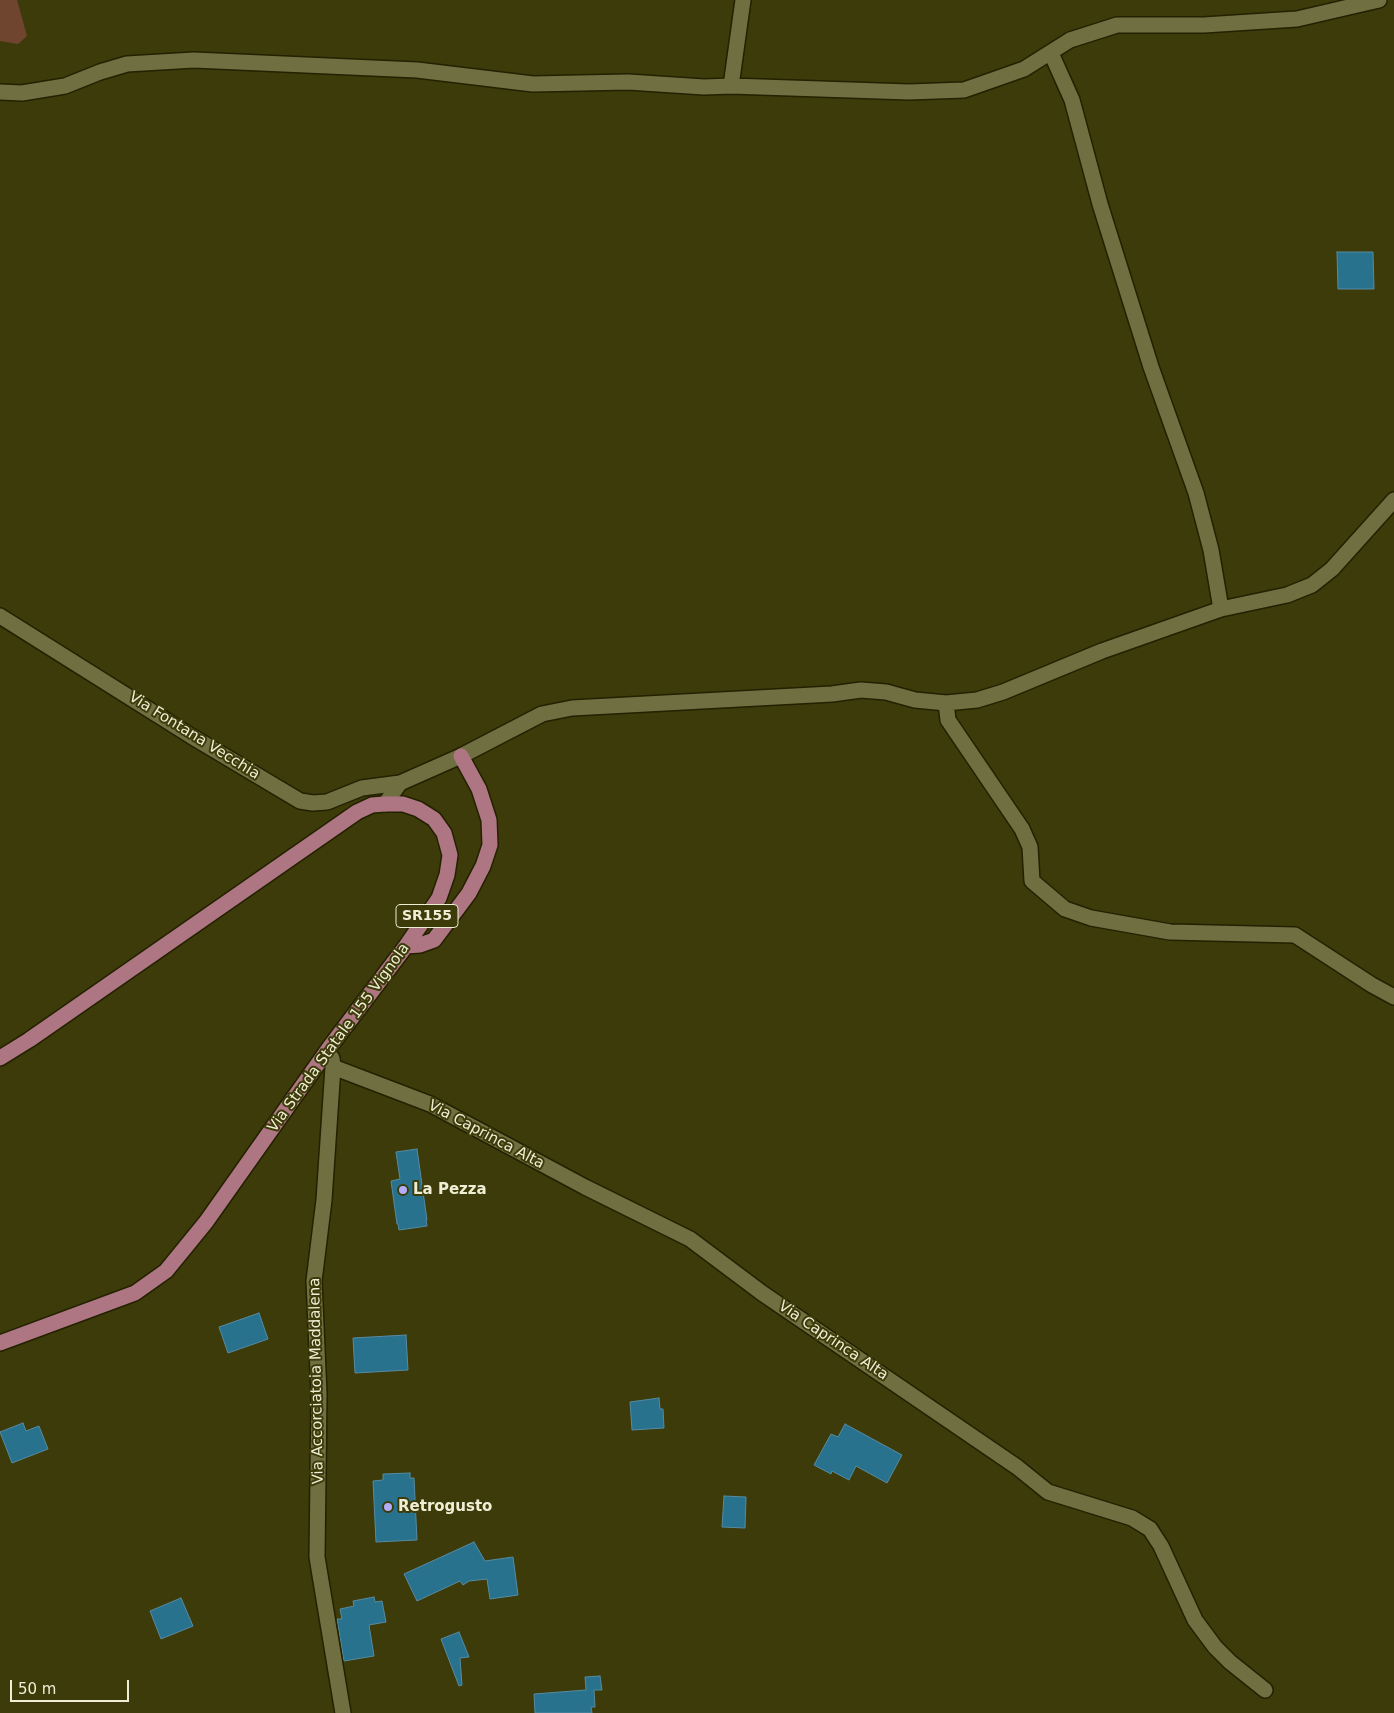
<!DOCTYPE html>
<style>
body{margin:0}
#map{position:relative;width:1394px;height:1713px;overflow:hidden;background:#3d3b0a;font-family:"DejaVu Sans",sans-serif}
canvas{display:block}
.scale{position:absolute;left:10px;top:1680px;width:119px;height:22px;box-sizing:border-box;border:2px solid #eeeed5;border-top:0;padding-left:6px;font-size:15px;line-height:18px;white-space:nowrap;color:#eeeed5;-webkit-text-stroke:4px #3d3b0a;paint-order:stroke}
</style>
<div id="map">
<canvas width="1394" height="1713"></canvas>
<div class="scale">50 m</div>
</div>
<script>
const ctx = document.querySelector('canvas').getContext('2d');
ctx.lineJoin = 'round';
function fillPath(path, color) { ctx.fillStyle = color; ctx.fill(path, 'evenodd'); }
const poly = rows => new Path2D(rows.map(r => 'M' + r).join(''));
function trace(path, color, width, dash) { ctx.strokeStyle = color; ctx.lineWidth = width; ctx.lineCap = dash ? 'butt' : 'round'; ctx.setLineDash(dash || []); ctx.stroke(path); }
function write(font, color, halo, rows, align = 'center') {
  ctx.font = font + ' "DejaVu Sans",sans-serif'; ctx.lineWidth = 4; ctx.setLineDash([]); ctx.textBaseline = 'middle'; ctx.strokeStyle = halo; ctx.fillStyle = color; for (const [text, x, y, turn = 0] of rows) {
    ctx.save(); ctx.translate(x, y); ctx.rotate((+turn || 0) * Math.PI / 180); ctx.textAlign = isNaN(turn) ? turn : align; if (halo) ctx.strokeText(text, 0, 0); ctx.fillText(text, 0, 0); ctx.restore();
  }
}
const green = poly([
 [0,0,17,0,27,36,18,44,0,41]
]);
const building = poly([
 [1337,252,1373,252,1374,289,1338,289,1337,252],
 [417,1149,427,1220,426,1220,427,1226,399,1230,398,1224,397,1224,391,1181,400,1179,396,1152,417,1149],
 [259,1313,268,1339,228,1353,219,1327,259,1313],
 [406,1335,408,1370,355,1373,353,1338,406,1335],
 [659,1398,660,1409,663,1409,664,1428,632,1430,630,1402,659,1398],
 [23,1423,26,1431,39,1426,48,1449,12,1463,0,1432,23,1423],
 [845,1424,902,1455,887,1483,856,1466,849,1480,832,1471,831,1474,814,1465,831,1434,838,1437,845,1424],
 [410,1473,410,1478,414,1478,417,1540,376,1542,373,1481,383,1480,383,1474,410,1473],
 [724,1496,746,1497,745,1528,722,1527,724,1496],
 [474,1542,485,1561,513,1557,518,1595,490,1599,487,1579,469,1581,463,1585,460,1581,417,1601,404,1574,474,1542],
 [374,1597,375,1602,382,1601,386,1622,369,1625,374,1656,344,1661,337,1619,342,1619,340,1609,354,1606,353,1601,374,1597],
 [181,1598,193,1626,161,1639,150,1611,181,1598],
 [459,1632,469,1657,460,1658,462,1685,459,1686,441,1639,459,1632],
 [600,1676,602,1690,594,1690,595,1707,591,1707,592,1713,535,1713,534,1694,586,1690,585,1677,600,1676]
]);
const minor = poly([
 [1051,53,1072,100,1100,204,1151,367,1196,493,1211,550,1221,609],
 [731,86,743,0],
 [0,92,22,93,65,86,100,72,127,64,194,60,417,70,533,84,628,82,704,87,731,86,909,92,964,90,1024,69,1070,40,1117,25,1204,25,1297,19,1379,0],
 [0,616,191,736,300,801,313,803,327,802,362,788,400,783],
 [946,703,948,720,1022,829,1030,847,1032,881,1065,909,1091,918,1170,932,1295,935,1372,985,1394,997],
 [385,804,400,783,461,756,542,714,572,708,832,694,861,690,886,692,915,700,946,703,977,700,1003,692,1102,651,1221,609,1287,595,1312,585,1332,569,1394,500],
 [332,1058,333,1067,324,1200,314,1281,319,1394,317,1557,343,1713],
 [333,1067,430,1104,585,1187,690,1239,762,1293,1017,1467,1048,1492,1132,1518,1150,1529,1161,1546,1195,1620,1215,1647,1230,1662,1265,1690]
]);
const major = poly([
 [406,946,420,945,434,940,469,893,483,866,490,845,489,820,479,789,461,756],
 [0,1058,29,1040,357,812,372,805,385,804,403,804,418,809,434,819,444,833,450,855,447,875,439,898,406,946,329,1048,206,1222,166,1271,135,1293,0,1343]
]);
const markers = [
 [403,1190,5,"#b3adf9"],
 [388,1507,5,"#b3adf9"]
];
const shields = [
 [427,916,62]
];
const shieldNames = [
 ["SR155",427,916]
];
const streetNames = [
 ["Via Fontana Vecchia",194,736,32],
 ["Via Strada Statale 155 Vignola",339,1038,-54],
 ["Via Caprinca Alta",486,1135,28],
 ["Via Caprinca Alta",833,1341,34],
 ["Via Accorciatoia Maddalena",317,1381,-91]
];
const poiNames = [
 ["La Pezza",413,1190],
 ["Retrogusto",398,1507]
];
fillPath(green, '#70452f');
fillPath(building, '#28728e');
trace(building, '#568ba2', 1);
trace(minor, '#232100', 18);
trace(major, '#232100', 18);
trace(minor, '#706f41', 15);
trace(major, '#ae7682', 15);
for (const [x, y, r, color] of markers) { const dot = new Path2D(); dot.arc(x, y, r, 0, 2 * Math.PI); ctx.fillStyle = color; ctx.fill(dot); trace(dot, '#3d3b0a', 2); }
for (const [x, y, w] of shields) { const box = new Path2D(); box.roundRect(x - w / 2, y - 11.5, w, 23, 4); ctx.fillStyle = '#3d3b0a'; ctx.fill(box); trace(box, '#eeeed5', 1); }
write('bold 14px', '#eeeed5', null, shieldNames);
write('15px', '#eeeed5', '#3d3b0a', streetNames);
write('bold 15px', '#eeeed5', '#3d3b0a', poiNames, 'left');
</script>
